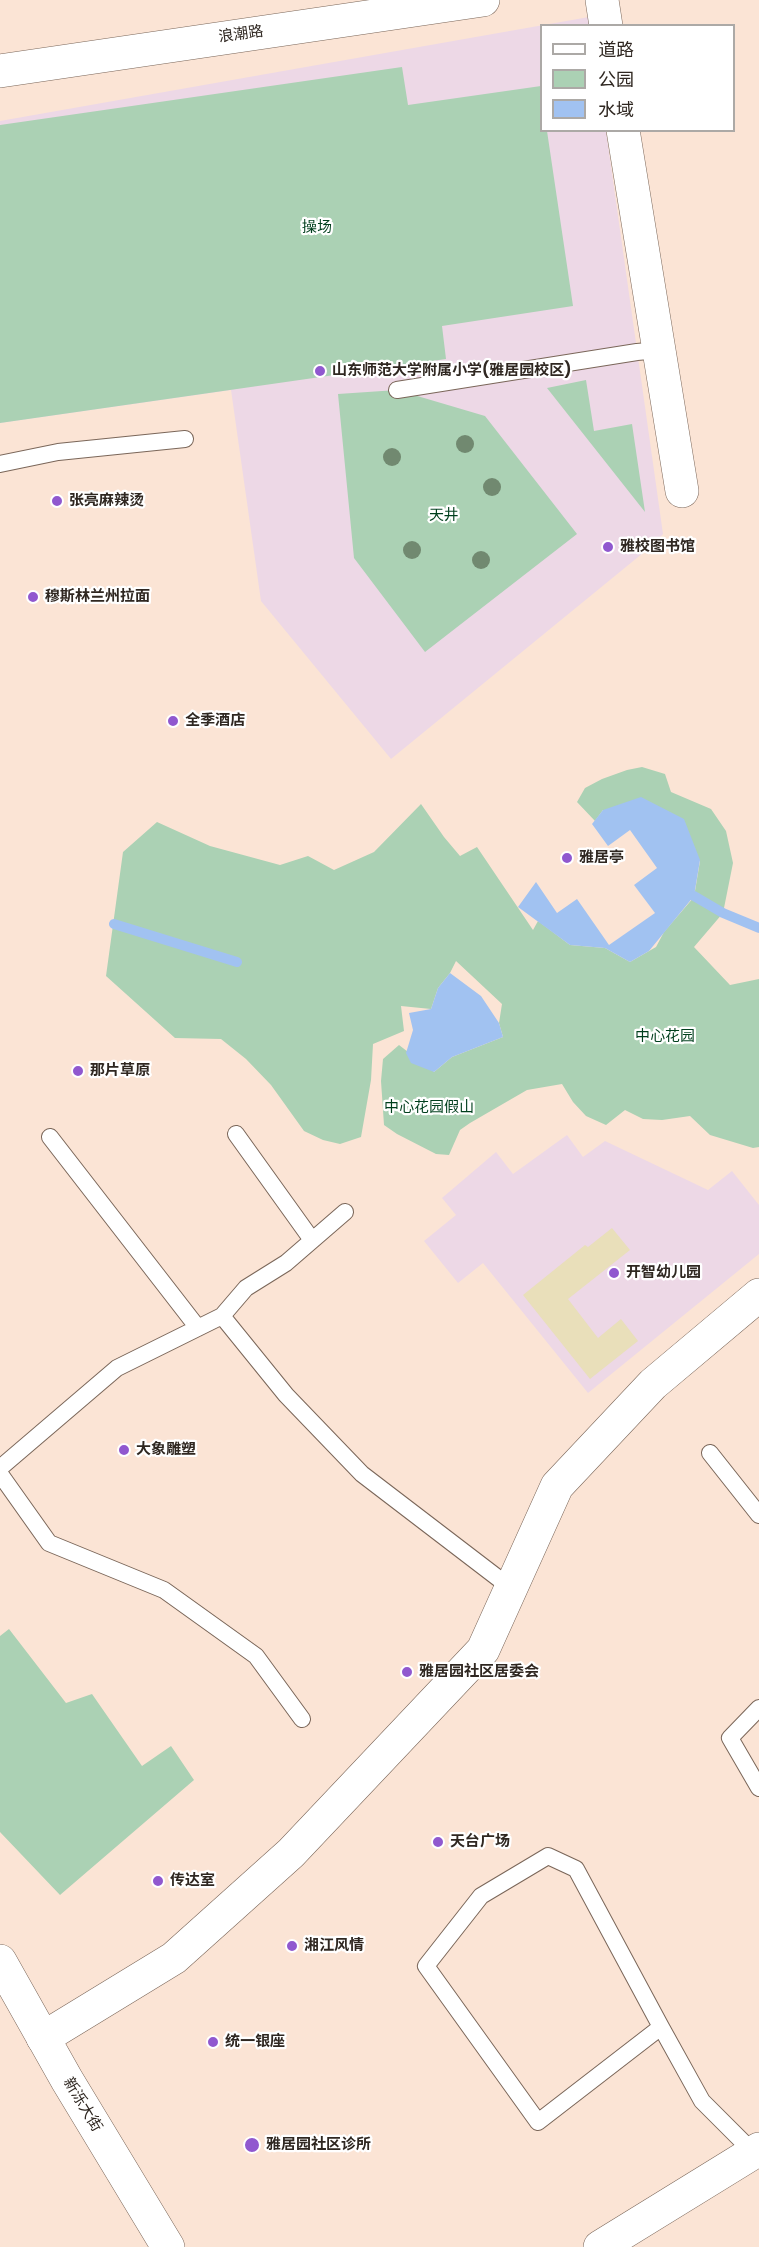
<!DOCTYPE html>
<meta charset="utf-8">
<style>
body{margin:0}
#map{position:relative;width:759px;height:2247px;overflow:hidden;background:#fbe4d5;font-family:Poppins,"Noto Sans SC",sans-serif}
canvas{display:block}
.legend{position:absolute;left:540px;top:24px;width:195px;height:108px;box-sizing:border-box;background:#fff;border:2px solid #aca9a6;margin:0;padding:8px 10px;list-style:none;font-size:18px;color:#2f2721}
.legend li{display:flex;align-items:center;gap:12px;height:30px}
.legend b{width:30px;border:2px solid #aca9a6}
</style>
<div id="map">
<canvas width="759" height="2247"></canvas>
<ul class="legend">
<li><b style="height:8px;background:#fff"></b>道路</li>
<li><b style="height:16px;background:#abd1b4"></b>公园</li>
<li><b style="height:16px;background:#a1c2f1"></b>水域</li>
</ul>
</div>
<script>
const ctx = document.querySelector('canvas').getContext('2d');
ctx.lineJoin = 'round';
function fillPath(path, color) { ctx.fillStyle = color; ctx.fill(path, 'evenodd'); }
const poly = rows => new Path2D(rows.map(r => 'M' + r).join(''));
function trace(path, color, width, dash) { ctx.strokeStyle = color; ctx.lineWidth = width; ctx.lineCap = dash ? 'butt' : 'round'; ctx.setLineDash(dash || []); ctx.stroke(path); }
function write(font, color, halo, rows, align = 'center') {
  ctx.font = font + ' Poppins,"Noto Sans SC",sans-serif'; ctx.lineWidth = 4.5; ctx.setLineDash([]); ctx.textBaseline = 'middle'; ctx.strokeStyle = halo; ctx.fillStyle = color; for (const [text, x, y, turn = 0] of rows) {
    ctx.save(); ctx.translate(x, y); ctx.rotate((+turn || 0) * Math.PI / 180); ctx.textAlign = isNaN(turn) ? turn : align; if (halo) ctx.strokeText(text, 0, 0); ctx.fillText(text, 0, 0); ctx.restore();
  }
}
const education = poly([
 [589,17,591,25,542,26,542,130,606,131,663,534,654,544,391,759,261,601,231,390,0,423,0,121],
 [567,1135,583,1157,605,1141,708,1190,732,1171,759,1205,759,1254,588,1393,483,1263,458,1283,424,1241,456,1215,442,1198,496,1152,513,1174]
]);
const green = poly([
 [402,67,408,105,541,86,542,130,547,131,573,306,442,326,446,359,0,423,0,125],
 [586,380,594,431,632,424,645,512,547,388],
 [397,390,485,416,577,534,425,652,354,558,338,394],
 [642,767,665,774,671,792,711,809,726,831,733,863,723,913,694,947,730,985,759,979,759,1147,753,1148,710,1135,690,1116,662,1120,643,1119,625,1110,606,1125,586,1116,573,1102,562,1084,527,1090,470,1123,460,1130,449,1155,436,1154,397,1134,384,1125,381,1081,383,1059,399,1045,434,1072,452,1057,503,1037,499,1023,502,1004,456,961,450,973,438,988,431,1009,401,1006,404,1031,373,1044,371,1080,361,1137,340,1144,323,1140,304,1131,271,1085,246,1059,221,1039,175,1038,106,976,123,852,157,822,210,846,280,865,308,856,334,870,374,852,421,804,444,837,460,856,477,847,533,930,538,921,570,945,605,948,630,962,656,947,664,932,694,897,700,861,603,810,595,821,577,802,585,788,602,779,627,770],
 [9,1629,66,1703,92,1694,142,1766,171,1746,194,1780,60,1895,0,1832,0,1636]
]);
const sand = poly([
 [612,1228,630,1250,568,1299,598,1338,621,1319,638,1341,590,1379,523,1295,585,1245,588,1247]
]);
const water = poly([
 [641,797,684,819,700,860,694,896,649,951,630,962,605,948,570,945,518,907,536,882,557,913,577,899,609,945,655,913,634,885,657,868,630,830,608,846,592,824,603,810],
 [450,973,481,996,499,1023,503,1037,452,1057,434,1072,411,1063,406,1053,413,1030,409,1013,431,1009,438,988]
]);
const stream = poly([
 [694,896,723,913,759,928],
 [114,924,237,962]
]);
const service = poly([
 [397,390,637,352,659,350],
 [0,464,58,452,185,439],
 [236,1134,312,1240],
 [50,1137,198,1328],
 [222,1316,246,1288,286,1263,345,1212],
 [710,1453,759,1515],
 [0,1468,117,1368,222,1316,286,1395,362,1474,511,1588],
 [0,1474,49,1543,164,1590,256,1656,302,1719],
 [759,1708,730,1738,759,1788],
 [661,2027,538,2122,426,1966,481,1896,548,1856,576,1869,661,2027,702,2101,753,2152]
]);
const minor = poly([
 [602,0,606,26],
 [623,130,682,491],
 [43,2038,174,1958,291,1853,483,1650,557,1486,653,1384,759,1295],
 [600,2247,759,2149]
]);
const secondary = poly([
 [0,71,483,0],
 [0,1961,67,2080,168,2247]
]);
const trees = [
 [465,444],
 [392,457],
 [492,487],
 [412,550],
 [481,560]
];
const markers = [
 [320,371,6,"#9058cf"],
 [57,501,6,"#9058cf"],
 [608,547,6,"#9058cf"],
 [33,597,6,"#9058cf"],
 [173,721,6,"#9058cf"],
 [567,858,6,"#9058cf"],
 [78,1071,6,"#9058cf"],
 [614,1273,6,"#9058cf"],
 [124,1450,6,"#9058cf"],
 [407,1672,6,"#9058cf"],
 [438,1842,6,"#9058cf"],
 [158,1881,6,"#9058cf"],
 [292,1946,6,"#9058cf"],
 [213,2042,6,"#9058cf"],
 [252,2145,8,"#9058cf"]
];
const streetNames = [
 ["浪潮路",241,35,-8],
 ["新泺大街",82,2105,59]
];
const parkNames = [
 ["操场",317,228],
 ["天井",444,516],
 ["中心花园",665,1037],
 ["中心花园假山",429,1108]
];
const poiNames = [
 ["山东师范大学附属小学(雅居园校区)",332,371],
 ["张亮麻辣烫",69,501],
 ["雅校图书馆",620,547],
 ["穆斯林兰州拉面",45,597],
 ["全季酒店",185,721],
 ["雅居亭",579,858],
 ["那片草原",90,1071],
 ["开智幼儿园",626,1273],
 ["大象雕塑",136,1450],
 ["雅居园社区居委会",419,1672],
 ["天台广场",450,1842],
 ["传达室",170,1881],
 ["湘江风情",304,1946],
 ["统一银座",225,2042],
 ["雅居园社区诊所",266,2145]
];
fillPath(education, '#edd8e6');
fillPath(green, '#abd1b4');
fillPath(sand, '#e9dfba');
fillPath(water, '#a1c2f1');
trace(stream, '#a1c2f1', 10);
trace(service, '#7a6659', 18);
trace(minor, '#7a6659', 34);
trace(secondary, '#7a6659', 34);
trace(service, '#fff', 16);
trace(minor, '#fff', 33);
trace(secondary, '#fff', 33);
ctx.fillStyle = '#718970';
for (const [x, y] of trees) { ctx.beginPath(); ctx.arc(x, y, 9, 0, 2 * Math.PI); ctx.fill(); }
for (const [x, y, r, color] of markers) { const dot = new Path2D(); dot.arc(x, y, r, 0, 2 * Math.PI); ctx.fillStyle = color; ctx.fill(dot); trace(dot, '#fff', 2); }
write('15px', '#2f2721', '#fff', streetNames);
write('15px', '#003f1d', '#fff', parkNames);
write('bold 15px', '#2f2721', '#fff', poiNames, 'left');
</script>
